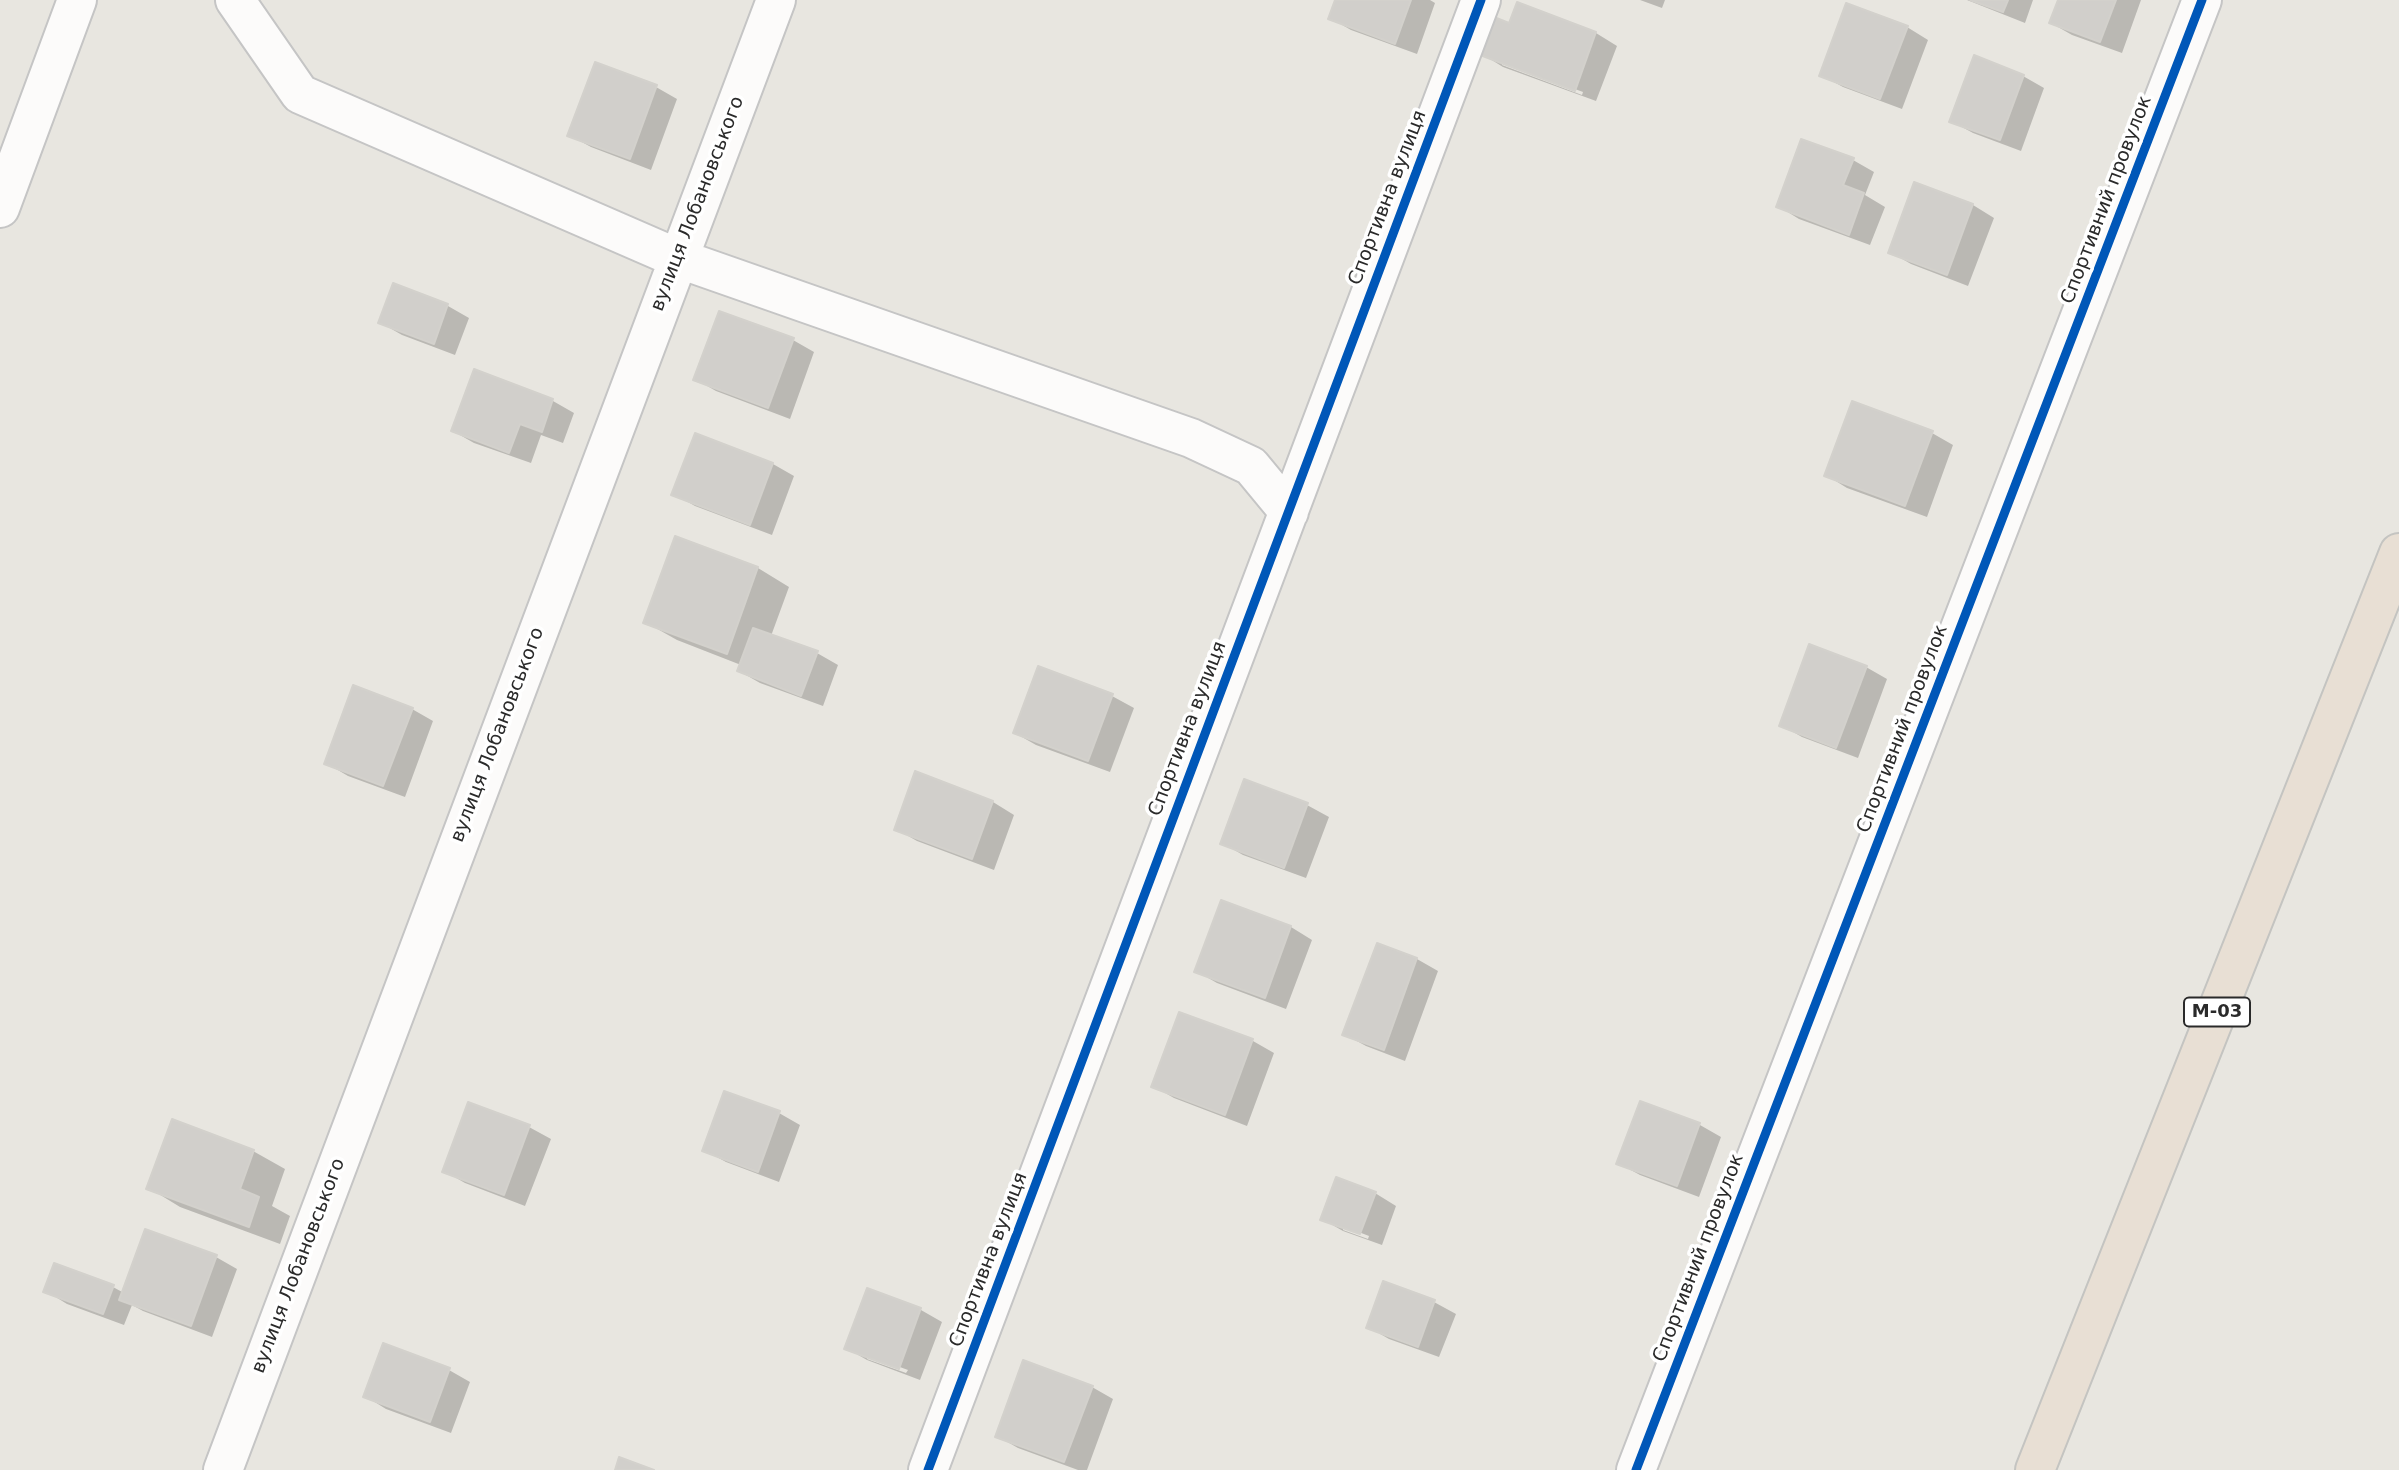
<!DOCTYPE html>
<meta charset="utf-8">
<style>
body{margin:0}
canvas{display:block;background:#e8e6e0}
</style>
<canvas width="2399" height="1470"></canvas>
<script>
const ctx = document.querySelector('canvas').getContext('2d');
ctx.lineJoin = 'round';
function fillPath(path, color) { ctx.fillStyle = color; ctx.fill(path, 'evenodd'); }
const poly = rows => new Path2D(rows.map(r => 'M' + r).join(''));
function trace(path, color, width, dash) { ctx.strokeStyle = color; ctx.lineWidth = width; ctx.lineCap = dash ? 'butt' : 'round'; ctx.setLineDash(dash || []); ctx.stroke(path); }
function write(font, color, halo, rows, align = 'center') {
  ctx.font = font + ' "DejaVu Sans",sans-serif'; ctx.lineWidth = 7; ctx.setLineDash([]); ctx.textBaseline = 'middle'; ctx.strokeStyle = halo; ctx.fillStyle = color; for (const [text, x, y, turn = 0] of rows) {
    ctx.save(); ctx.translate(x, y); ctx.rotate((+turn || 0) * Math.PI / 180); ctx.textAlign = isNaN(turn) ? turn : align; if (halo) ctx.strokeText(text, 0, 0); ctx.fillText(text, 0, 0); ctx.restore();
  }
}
const shadow = poly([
 [1337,0,1430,0,1435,3,1417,54,1351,30,1330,18],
 [1640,0,1665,0,1662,8],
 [1967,0,2033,0,2025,23],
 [2060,0,2141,0,2122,53,2072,35,2051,23],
 [1518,4,1596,33,1617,46,1596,101,1503,67,1482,54,1511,25],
 [1502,62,1583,92,1582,95,1502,65],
 [1907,27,1928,40,1902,109,1843,87,1821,75],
 [2023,76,2044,88,2021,151,1973,133,1951,121],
 [656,87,677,99,651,170,591,147,569,135],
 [1853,160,1874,172,1865,195,1885,207,1870,245,1799,219,1778,206],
 [1915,184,1973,205,1994,218,1968,286,1911,264,1890,252],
 [394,286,448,306,469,318,455,355,402,335,381,323],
 [793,340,814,352,790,419,716,391,695,379],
 [475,372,553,401,574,413,563,443,541,435,531,463,474,443,453,431],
 [1932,433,1953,445,1927,517,1847,488,1826,475],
 [696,435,773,464,794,476,772,535,695,506,674,494],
 [676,538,758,568,789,587,771,636,817,653,838,665,823,706,760,683,739,671,741,665,677,640,645,622],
 [1866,667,1887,679,1858,758,1802,737,1781,725],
 [1039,668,1112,696,1134,708,1110,772,1036,745,1015,733],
 [412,709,433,721,405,797,348,776,326,763],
 [916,774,993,802,1014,815,994,870,917,841,896,829],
 [1245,782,1307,805,1329,817,1306,878,1243,855,1222,843],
 [1222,902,1291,927,1312,940,1286,1009,1217,983,1196,971],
 [1378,945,1417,959,1438,971,1405,1061,1366,1046,1344,1034],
 [1180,1014,1253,1041,1274,1053,1247,1126,1174,1098,1153,1086],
 [1641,1103,1700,1125,1721,1137,1699,1197,1640,1175,1618,1163],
 [469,1104,529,1127,551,1139,525,1206,465,1183,444,1171],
 [779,1113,800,1125,779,1182,726,1162,704,1150],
 [253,1151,285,1169,272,1206,290,1216,280,1244,180,1207,149,1188],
 [1375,1193,1396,1206,1382,1245,1343,1231,1322,1219],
 [1343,1226,1369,1236,1368,1239,1343,1230],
 [216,1257,237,1269,212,1337,143,1311,132,1305,124,1325,67,1304,46,1291,113,1287,124,1293],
 [1385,1283,1434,1302,1456,1314,1439,1357,1389,1339,1368,1327],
 [868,1290,921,1310,942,1322,920,1380,867,1360,846,1348],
 [867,1355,908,1370,906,1373,867,1359],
 [449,1370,470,1382,451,1433,386,1409,365,1396],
 [1092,1387,1113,1399,1087,1470,1078,1470,1018,1448,997,1436]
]);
const building = poly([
 [1335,0,1411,0,1395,44,1328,19,1335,0],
 [1970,0,2008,0,2003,12,1970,0],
 [2058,0,2116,0,2100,42,2049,23,2058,0],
 [1517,2,1596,32,1575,91,1480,55,1494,17,1509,23,1517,2],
 [1846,3,1908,26,1880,99,1819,76,1846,3],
 [1974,55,2024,75,2000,140,1949,122,1974,55],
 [595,62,657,85,630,159,567,136,595,62],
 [1801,139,1854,158,1843,185,1864,193,1849,235,1776,207,1801,139],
 [1914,182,1973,204,1947,275,1888,253,1914,182],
 [393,283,448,304,434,344,378,323,393,283],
 [719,311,794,338,768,408,693,380,719,311],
 [474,369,553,399,542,432,520,424,509,453,451,431,474,369],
 [1852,401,1933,431,1905,506,1824,476,1852,401],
 [695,433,773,463,750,525,671,495,695,433],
 [675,536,758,567,727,654,643,623,675,536],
 [753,628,818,651,801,696,737,671,753,628],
 [1809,644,1867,666,1836,748,1779,726,1809,644],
 [1038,666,1113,694,1088,761,1013,733,1038,666],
 [353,685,413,708,383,786,324,764,353,685],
 [915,771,993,801,972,859,894,830,915,771],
 [1244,779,1308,803,1284,868,1220,844,1244,779],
 [1221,900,1291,926,1265,998,1194,972,1221,900],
 [1377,943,1417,958,1384,1050,1342,1035,1377,943],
 [1179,1012,1253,1039,1225,1115,1151,1087,1179,1012],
 [724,1091,780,1111,758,1172,702,1151,724,1091],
 [1640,1101,1700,1123,1677,1186,1616,1164,1640,1101],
 [468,1102,530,1125,504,1195,442,1172,468,1102],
 [172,1119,254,1150,240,1189,259,1197,249,1227,146,1189,172,1119],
 [1336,1177,1376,1192,1360,1234,1320,1220,1336,1177],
 [145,1229,217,1255,191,1326,119,1300,145,1229],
 [54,1263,114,1285,103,1314,43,1292,54,1263],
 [1383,1281,1435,1300,1418,1347,1366,1328,1383,1281],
 [867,1288,921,1308,899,1369,844,1349,867,1288],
 [383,1343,450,1368,430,1422,363,1397,383,1343],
 [1023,1360,1093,1386,1064,1462,995,1437,1023,1360],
 [619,1457,654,1470,615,1470,619,1457]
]);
const minor = poly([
 [235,0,300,94,677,258,1191,438,1251,466,1289,512],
 [0,208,77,0],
 [223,1470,776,0],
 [928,1470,1481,0],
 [1636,1470,2202,0]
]);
const highway = poly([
 [2035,1470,2399,553]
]);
const cycleway = poly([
 [928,1470,1481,0],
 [1636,1470,2202,0]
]);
const shields = [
 [2217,1012,66]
];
const shieldNames = [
 ["М-03",2217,1012]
];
const streetNames = [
 ["Спортивна вулиця",1388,198,-69],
 ["Спортивний провулок",2107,200,-69],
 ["вулиця Лобановського",698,204,-69],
 ["Спортивна вулиця",1188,729,-69],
 ["Спортивний провулок",1903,729,-69],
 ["вулиця Лобановського",498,735,-69],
 ["Спортивний провулок",1699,1258,-69],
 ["Спортивна вулиця",989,1260,-69],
 ["вулиця Лобановського",299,1266,-69]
];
fillPath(shadow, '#0003');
fillPath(building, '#d1cfcb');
trace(building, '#d3d1cc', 2);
trace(minor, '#c5c5c5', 42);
trace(highway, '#c4c4c1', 42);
trace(minor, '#fcfbfa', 38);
trace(highway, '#e8dfd4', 38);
trace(cycleway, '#0057b8', 9);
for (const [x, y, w] of shields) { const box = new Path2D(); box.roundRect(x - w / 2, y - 14.5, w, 29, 5); ctx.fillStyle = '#fff'; ctx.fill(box); trace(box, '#2a2a2a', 2); }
write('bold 18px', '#2a2a2a', null, shieldNames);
write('19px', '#2a2a2a', '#fff', streetNames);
</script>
